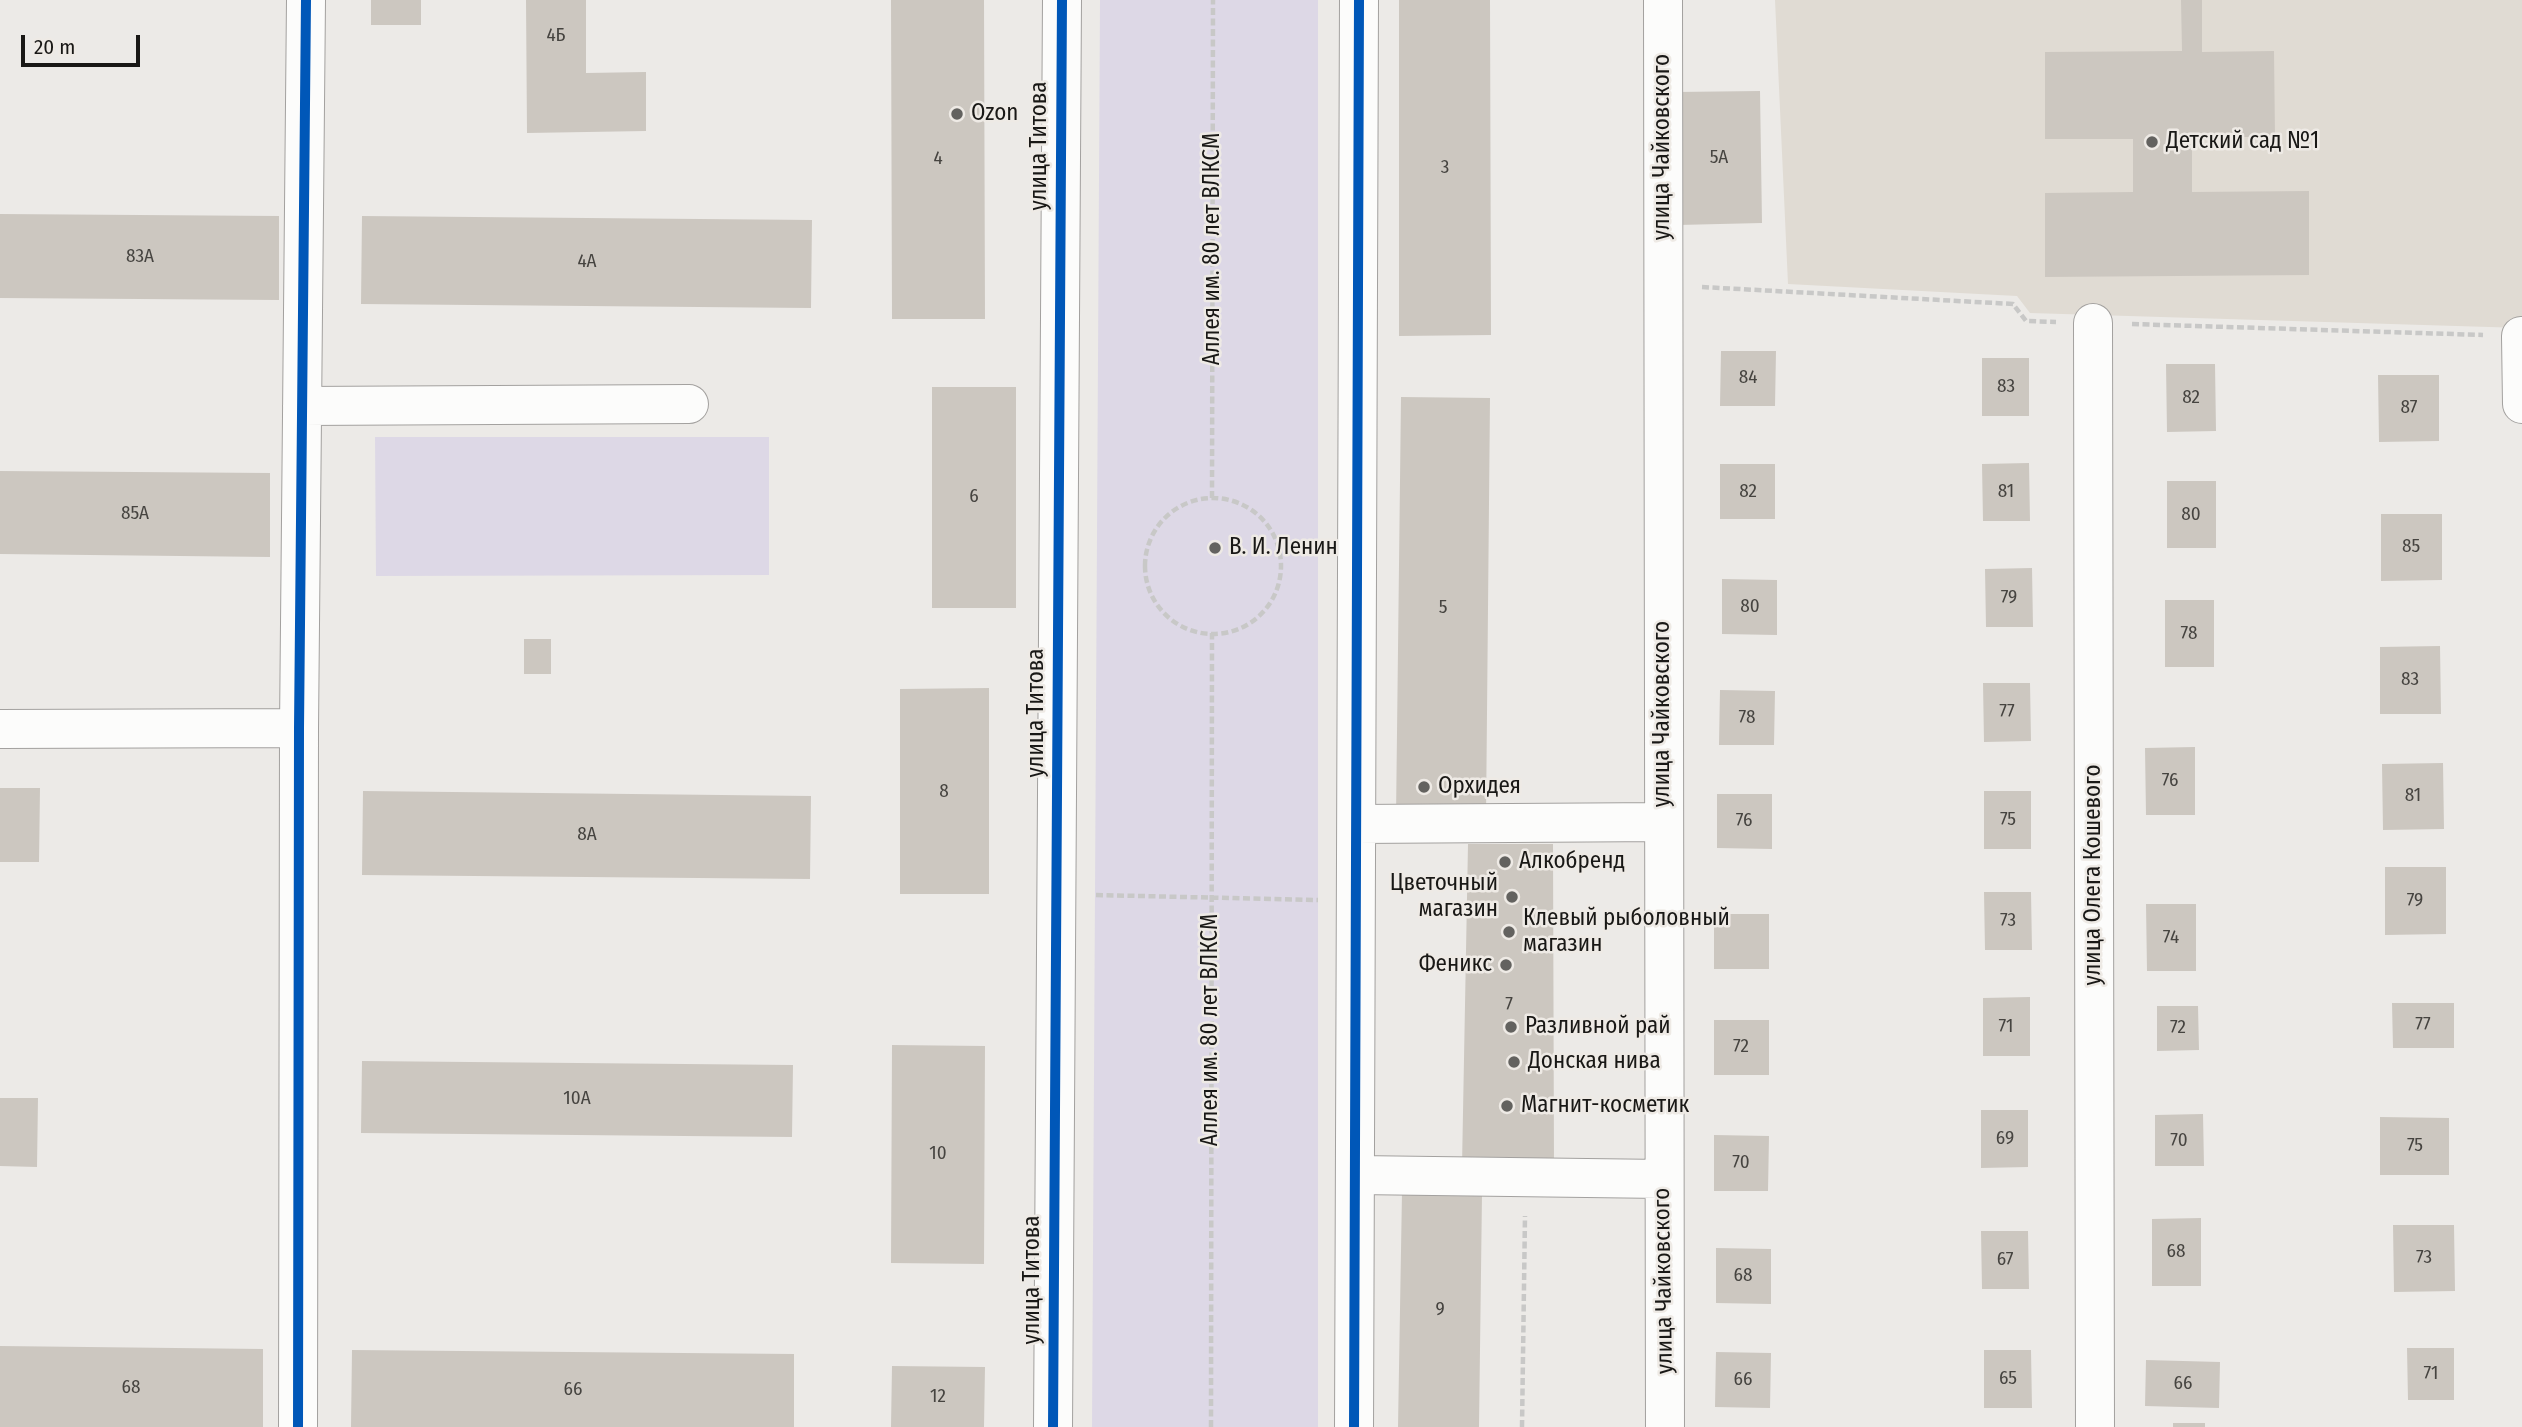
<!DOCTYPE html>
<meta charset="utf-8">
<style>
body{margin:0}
#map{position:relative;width:2522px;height:1427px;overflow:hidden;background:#eceae7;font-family:"Fira Sans Condensed",sans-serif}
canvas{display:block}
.scale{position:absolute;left:21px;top:35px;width:119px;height:32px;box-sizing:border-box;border:4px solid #191816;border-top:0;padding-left:9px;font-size:21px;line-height:24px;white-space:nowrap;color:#191816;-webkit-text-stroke:5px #eeeae5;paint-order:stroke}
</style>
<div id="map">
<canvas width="2522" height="1427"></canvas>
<div class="scale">20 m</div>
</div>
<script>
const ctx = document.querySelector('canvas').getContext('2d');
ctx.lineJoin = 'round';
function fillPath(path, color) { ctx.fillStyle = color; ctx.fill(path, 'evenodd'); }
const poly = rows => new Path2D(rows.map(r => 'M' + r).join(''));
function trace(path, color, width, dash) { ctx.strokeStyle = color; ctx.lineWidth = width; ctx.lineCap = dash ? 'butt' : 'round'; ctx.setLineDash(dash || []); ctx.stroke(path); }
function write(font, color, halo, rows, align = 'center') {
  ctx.font = font + ' "Fira Sans Condensed",sans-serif'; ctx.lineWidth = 5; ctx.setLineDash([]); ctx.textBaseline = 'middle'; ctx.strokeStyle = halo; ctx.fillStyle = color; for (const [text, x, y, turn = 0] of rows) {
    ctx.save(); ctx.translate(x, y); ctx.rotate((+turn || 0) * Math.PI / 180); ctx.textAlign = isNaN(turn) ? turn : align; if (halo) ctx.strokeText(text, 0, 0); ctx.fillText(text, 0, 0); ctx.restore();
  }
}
const built = poly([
 [1775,0,2522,0,2522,328,2030,313,2017,296,1788,284]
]);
const green = poly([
 [1100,0,1318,0,1318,1427,1092,1427],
 [375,437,769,437,769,575,376,576]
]);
const building = poly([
 [371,0,421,0,421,25,371,25],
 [526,0,586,0,586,73,646,72,646,131,527,133],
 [891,0,984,0,985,319,892,319],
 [1399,0,1490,0,1491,335,1399,336],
 [2181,0,2202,0,2202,52,2274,51,2275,137,2192,137,2192,192,2309,191,2309,275,2045,277,2045,193,2133,192,2133,139,2045,139,2045,52,2182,51],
 [1760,91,1762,223,1678,225,1676,92],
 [0,214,279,216,279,300,0,298],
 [362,216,812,220,811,308,361,304],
 [1721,351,1776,351,1775,406,1720,406],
 [1982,358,2029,358,2029,416,1982,416],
 [2166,364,2215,364,2216,431,2167,432],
 [2378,375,2439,375,2439,441,2379,442],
 [932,387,1016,387,1016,608,932,608],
 [1401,397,1490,398,1486,818,1396,817],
 [2029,463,2030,521,1983,521,1982,464],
 [1720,464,1775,464,1775,519,1720,519],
 [0,471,270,473,270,557,0,554],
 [2167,481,2216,481,2216,548,2167,548],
 [2381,514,2442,514,2442,580,2381,581],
 [2032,568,2033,627,1986,627,1985,569],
 [1722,579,1777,580,1777,635,1722,634],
 [2165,600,2214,600,2214,667,2165,667],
 [524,639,551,639,551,674,524,674],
 [2440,646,2441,714,2380,714,2380,647],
 [1983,683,2030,683,2031,741,1984,742],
 [989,688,989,894,900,894,900,689],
 [1720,690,1775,691,1774,745,1719,745],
 [2195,747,2195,815,2146,815,2145,748],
 [2443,763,2444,829,2383,830,2382,764],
 [0,788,40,788,39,862,0,862],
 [363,791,811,796,810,879,362,875],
 [1984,791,2031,791,2031,849,1984,849],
 [1717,794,1772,794,1772,849,1717,848],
 [1468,844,1553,844,1554,1167,1462,1166],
 [2385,867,2446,867,2446,934,2385,935],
 [1984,892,2031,892,2032,950,1985,950],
 [2146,904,2196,904,2196,971,2147,971],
 [1714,914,1769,914,1769,969,1714,969],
 [2030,997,2030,1056,1983,1056,1983,998],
 [2392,1003,2454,1003,2454,1048,2393,1048],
 [2157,1006,2198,1006,2199,1050,2157,1051],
 [1714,1020,1769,1020,1769,1075,1714,1075],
 [892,1045,985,1046,984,1264,891,1263],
 [362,1061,793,1065,792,1137,361,1133],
 [0,1098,38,1098,37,1167,0,1166],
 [1981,1110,2028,1110,2028,1167,1981,1168],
 [2203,1114,2204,1166,2155,1166,2155,1115],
 [2380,1117,2449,1118,2449,1175,2380,1175],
 [1714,1135,1769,1136,1768,1191,1714,1191],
 [1402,1192,1482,1194,1479,1427,1398,1427],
 [2201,1218,2201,1286,2152,1286,2152,1219],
 [2393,1225,2454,1225,2455,1291,2394,1292],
 [1981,1231,2028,1231,2029,1289,1982,1289],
 [1716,1248,1771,1249,1771,1304,1716,1303],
 [0,1346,263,1349,263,1427,0,1427],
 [2407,1348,2454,1348,2454,1400,2408,1400],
 [352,1350,794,1354,794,1427,351,1427],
 [1984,1350,2031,1350,2032,1408,1984,1408],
 [1716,1352,1771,1353,1770,1408,1715,1407],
 [2146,1360,2220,1362,2219,1408,2145,1406],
 [892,1366,985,1367,984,1427,891,1427],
 [2173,1423,2205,1423,2205,1427,2173,1427]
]);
const path = poly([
 [1702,287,2013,304,2026,321,2056,322],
 [2132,324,2483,335],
 [1212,498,1213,0],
 '1145 566a68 68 0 1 1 136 0a68 68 0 1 1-136 0Z',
 [1096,895,1318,900],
 [1211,1427,1212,633],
 [1522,1427,1525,1216]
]);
const minor = poly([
 [1663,0,1665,1427],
 [2093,323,2095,1427],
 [2521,336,2522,404],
 [302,406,689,404],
 [0,729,299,728],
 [1358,824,1663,822],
 [1357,1175,1663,1179],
 [298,1427,299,728,306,0],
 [1053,1427,1062,0],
 [1354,1427,1359,0]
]);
const cycleway = poly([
 [298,1427,299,728,306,0],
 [1053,1427,1062,0],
 [1354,1427,1359,0]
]);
const markers = [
 [957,114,7,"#63625f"],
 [2152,142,7,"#63625f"],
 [1215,548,7,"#63625f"],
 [1424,787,7,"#63625f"],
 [1505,862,7,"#63625f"],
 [1512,897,7,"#63625f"],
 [1509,932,7,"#63625f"],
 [1506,965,7,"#63625f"],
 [1511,1027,7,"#63625f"],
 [1514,1062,7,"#63625f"],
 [1507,1106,7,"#63625f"]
];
const numberNames = [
 ["4Б",556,36],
 ["5А",1719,158],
 ["4",938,159],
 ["3",1445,168],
 ["83А",140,257],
 ["4А",587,262],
 ["84",1748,378],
 ["83",2006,387],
 ["82",2191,398],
 ["87",2409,408],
 ["82",1748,492],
 ["81",2006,492],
 ["6",974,497],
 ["85А",135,514],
 ["80",2191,515],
 ["85",2411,547],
 ["79",2009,598],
 ["80",1750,607],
 ["5",1443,608],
 ["78",2189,634],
 ["83",2410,680],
 ["77",2007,712],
 ["78",1747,718],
 ["76",2170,781],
 ["8",944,792],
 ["81",2413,796],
 ["75",2008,820],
 ["76",1744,821],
 ["8А",587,835],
 ["79",2415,901],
 ["73",2008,921],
 ["74",2171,938],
 ["7",1509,1005],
 ["77",2423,1025],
 ["71",2006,1027],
 ["72",2178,1028],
 ["72",1741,1047],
 ["10А",577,1099],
 ["69",2005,1139],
 ["70",2179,1141],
 ["75",2415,1146],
 ["10",938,1154],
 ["70",1741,1163],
 ["68",2176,1252],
 ["73",2424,1258],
 ["67",2005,1260],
 ["68",1743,1276],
 ["9",1440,1310],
 ["71",2431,1374],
 ["65",2008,1379],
 ["66",1743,1380],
 ["66",2183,1384],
 ["68",131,1388],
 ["66",573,1390],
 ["12",938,1397]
];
const poiNames = [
 ["Ozon",971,114],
 ["Детский сад №1",2166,142],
 ["В. И. Ленин",1229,548],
 ["Орхидея",1438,787],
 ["Алкобренд",1519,862],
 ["Цветочный",1498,884,"right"],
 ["магазин",1498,910,"right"],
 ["Клевый рыболовный",1523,919],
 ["магазин",1523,945],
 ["Феникс",1492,965,"right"],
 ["Разливной рай",1525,1027],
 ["Донская нива",1528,1062],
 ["Магнит-косметик",1521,1106]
];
const streetNames = [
 ["улица Титова",1040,146,-90],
 ["улица Чайковского",1663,147,-90],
 ["Аллея им. 80 лет ВЛКСМ",1213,249,-90],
 ["улица Титова",1037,713,-90],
 ["улица Чайковского",1663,714,-90],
 ["улица Олега Кошевого",2094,875,-90],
 ["Аллея им. 80 лет ВЛКСМ",1211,1030,-90],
 ["улица Титова",1033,1280,-90],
 ["улица Чайковского",1664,1281,-91]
];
fillPath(built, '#e0dbd3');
fillPath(green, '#ddd8e6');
fillPath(building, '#ccc7c0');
trace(minor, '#a3a19f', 40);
trace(path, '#c8c8c7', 4.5, [7, 3.5]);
trace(minor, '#fcfcfb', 38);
trace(cycleway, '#0057b8', 10);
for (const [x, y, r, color] of markers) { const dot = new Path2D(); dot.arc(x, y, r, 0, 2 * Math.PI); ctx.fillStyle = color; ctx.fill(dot); trace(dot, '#eeeae5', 2.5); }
write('19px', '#464440', null, numberNames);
write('23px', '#191816', '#eeeae5', poiNames, 'left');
write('23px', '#191816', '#eeeae5', streetNames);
</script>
